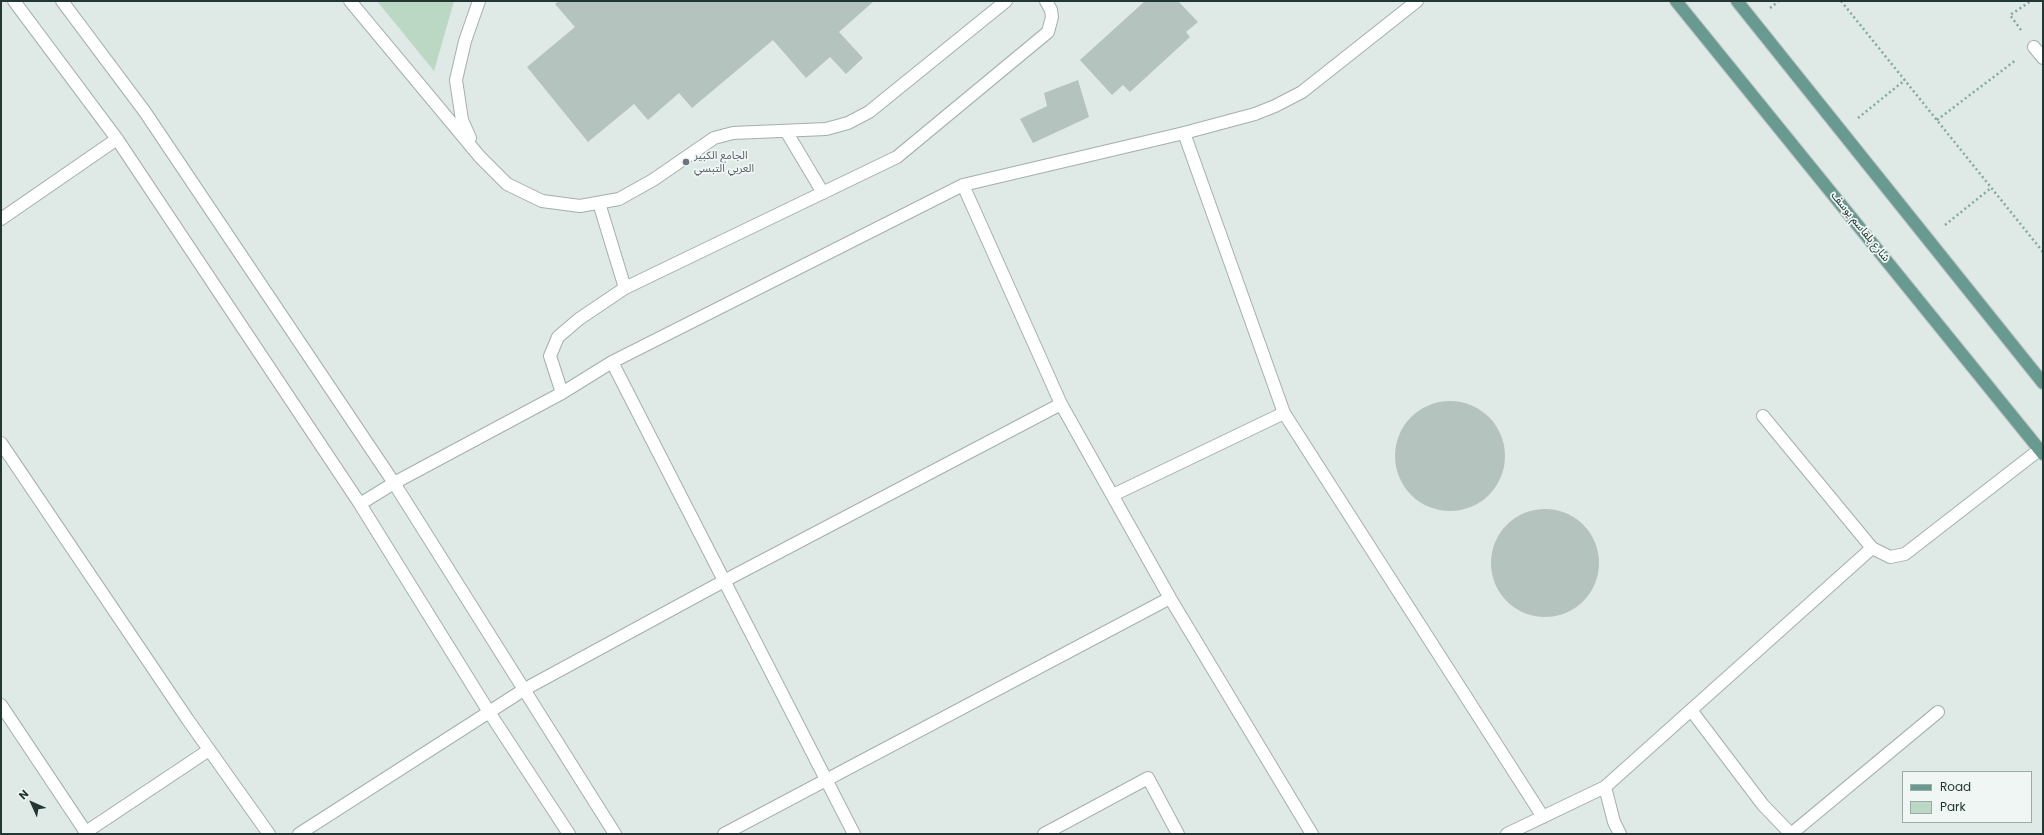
<!DOCTYPE html>
<meta charset="utf-8">
<style>
body{margin:0}
#map{position:relative;width:2044px;height:835px;overflow:hidden;background:#dfe9e5;font-family:Poppins,sans-serif}
canvas{display:block}
.frame{position:absolute;inset:0;border:2px solid #223733;pointer-events:none}
.legend{position:absolute;left:1902px;top:771px;width:130px;height:52px;box-sizing:border-box;background:#eff6f3;border:1px solid #9daaa6;margin:0;padding:5px 7px;list-style:none;font-size:12px;color:#223733}
.legend li{display:flex;align-items:center;gap:8px;height:20px}
.legend b{width:20px;border:1px solid #9daaa6}
.north{position:absolute;left:12px;top:783px;width:40px;height:40px;-webkit-text-stroke:3px #eff6f3;paint-order:stroke;rotate:315deg;font-size:11px;font-weight:700;line-height:16px;text-align:center;color:#223733}
.north::after{content:'';display:block;margin:auto;width:14px;height:18px;background:#223733;clip-path:polygon(50% 0,100% 100%,50% 72%,0 100%)}
</style>
<div id="map">
<canvas width="2044" height="835"></canvas>
<div class="frame"></div>
<ul class="legend">
<li><b style="height:5px;background:#689a91"></b>Road</li>
<li><b style="height:11px;background:#bad8c4"></b>Park</li>
</ul>
<div class="north">N</div>
</div>
<script>
const ctx = document.querySelector('canvas').getContext('2d');
ctx.lineJoin = 'round';
function fillPath(path, color) { ctx.fillStyle = color; ctx.fill(path, 'evenodd'); }
const poly = rows => new Path2D(rows.map(r => 'M' + r).join(''));
function trace(path, color, width, dash) { ctx.strokeStyle = color; ctx.lineWidth = width; ctx.lineCap = dash ? 'butt' : 'round'; ctx.setLineDash(dash || []); ctx.stroke(path); }
function write(font, color, halo, rows, align = 'center') {
  ctx.font = font + ' Poppins,"Noto Sans Arabic",sans-serif'; ctx.lineWidth = 3.5; ctx.setLineDash([]); ctx.textBaseline = 'middle'; ctx.strokeStyle = halo; ctx.fillStyle = color; for (const [text, x, y, turn = 0] of rows) {
    ctx.save(); ctx.translate(x, y); ctx.rotate((+turn || 0) * Math.PI / 180); ctx.textAlign = isNaN(turn) ? turn : align; if (halo) ctx.strokeText(text, 0, 0); ctx.fillText(text, 0, 0); ctx.restore();
  }
}
const green = poly([
 [377,1,454,1,434,71]
]);
const building = poly([
 [559,1,874,1,839,32,863,58,846,74,830,57,806,78,773,40,692,108,679,93,648,120,634,104,588,142,527,67,575,27,555,4],
 [1145,1,1178,1,1198,22,1186,32,1190,37,1130,92,1123,85,1112,95,1080,60],
 [1078,80,1089,117,1033,143,1020,119,1047,106,1044,93],
 '1395 456a55 55 0 1 1 110 0a55 55 0 1 1-110 0Z',
 '1491 563a54 54 0 1 1 108 0a54 54 0 1 1-108 0Z'
]);
const path = poly([
 [1841,1,2043,252],
 [1770,8,1779,1],
 [2021,30,2010,15,2031,1],
 [1858,118,1905,80],
 [1937,120,2016,60],
 [1945,225,1991,188]
]);
const minor = poly([
 [14,1,117,139,360,504,489,712,569,834],
 [62,1,145,112,394,483,615,834],
 [350,1,480,157,507,184,542,201,580,206,619,199,653,180,714,138,733,133,826,129,848,123,869,112,1006,1],
 [2034,47,2043,58],
 [786,131,823,193],
 [1184,133,1284,413,1543,817],
 [470,138,462,120,456,80,465,41,479,1],
 [963,185,1061,404,1170,598,1312,834],
 [599,203,625,288],
 [1,219,117,139],
 [612,362,854,834],
 [562,393,550,356,558,337,579,319,625,288,897,157,1048,32,1052,17,1051,10,1046,1],
 [1763,416,1872,548,1890,557,1905,554,2039,450],
 [1,443,188,720,269,834],
 [1113,495,1284,413],
 [360,504,394,483,562,393,612,362,963,185,1184,133,1255,114,1275,106,1302,92,1417,1],
 [1,705,87,834],
 [1691,710,1763,805,1791,834,1938,712],
 [1605,787,1614,822,1620,834],
 [86,832,209,750],
 [299,834,525,689,724,581,1061,404],
 [724,834,1170,598],
 [1044,834,1148,778,1178,834],
 [1507,834,1605,787,1872,548]
]);
const major = poly([
 [1676,1,2043,454],
 [1737,1,2043,383]
]);
const markers = [
 [686,162,4,"#6b7280"]
];
const worshipNames = [
 ["الجامع الكبير",694,156],
 ["العربي التبسي",694,169]
];
const streetNames = [
 ["شارع بلقاسم يوسف",1860,227,51]
];
fillPath(green, '#bad8c4');
fillPath(building, '#b5c3be');
trace(minor, '#a3b0ac', 14);
trace(major, '#bdc3c2', 14);
trace(path, '#83a9a0', 2.5, [2, 3]);
trace(minor, '#fff', 12);
trace(major, '#689a91', 12);
for (const [x, y, r, color] of markers) { const dot = new Path2D(); dot.arc(x, y, r, 0, 2 * Math.PI); ctx.fillStyle = color; ctx.fill(dot); trace(dot, '#eff6f3', 1.5); }
write('11px', '#5b616d', '#eff6f3', worshipNames, 'left');
write('11px', '#223733', '#eff6f3', streetNames);
</script>
